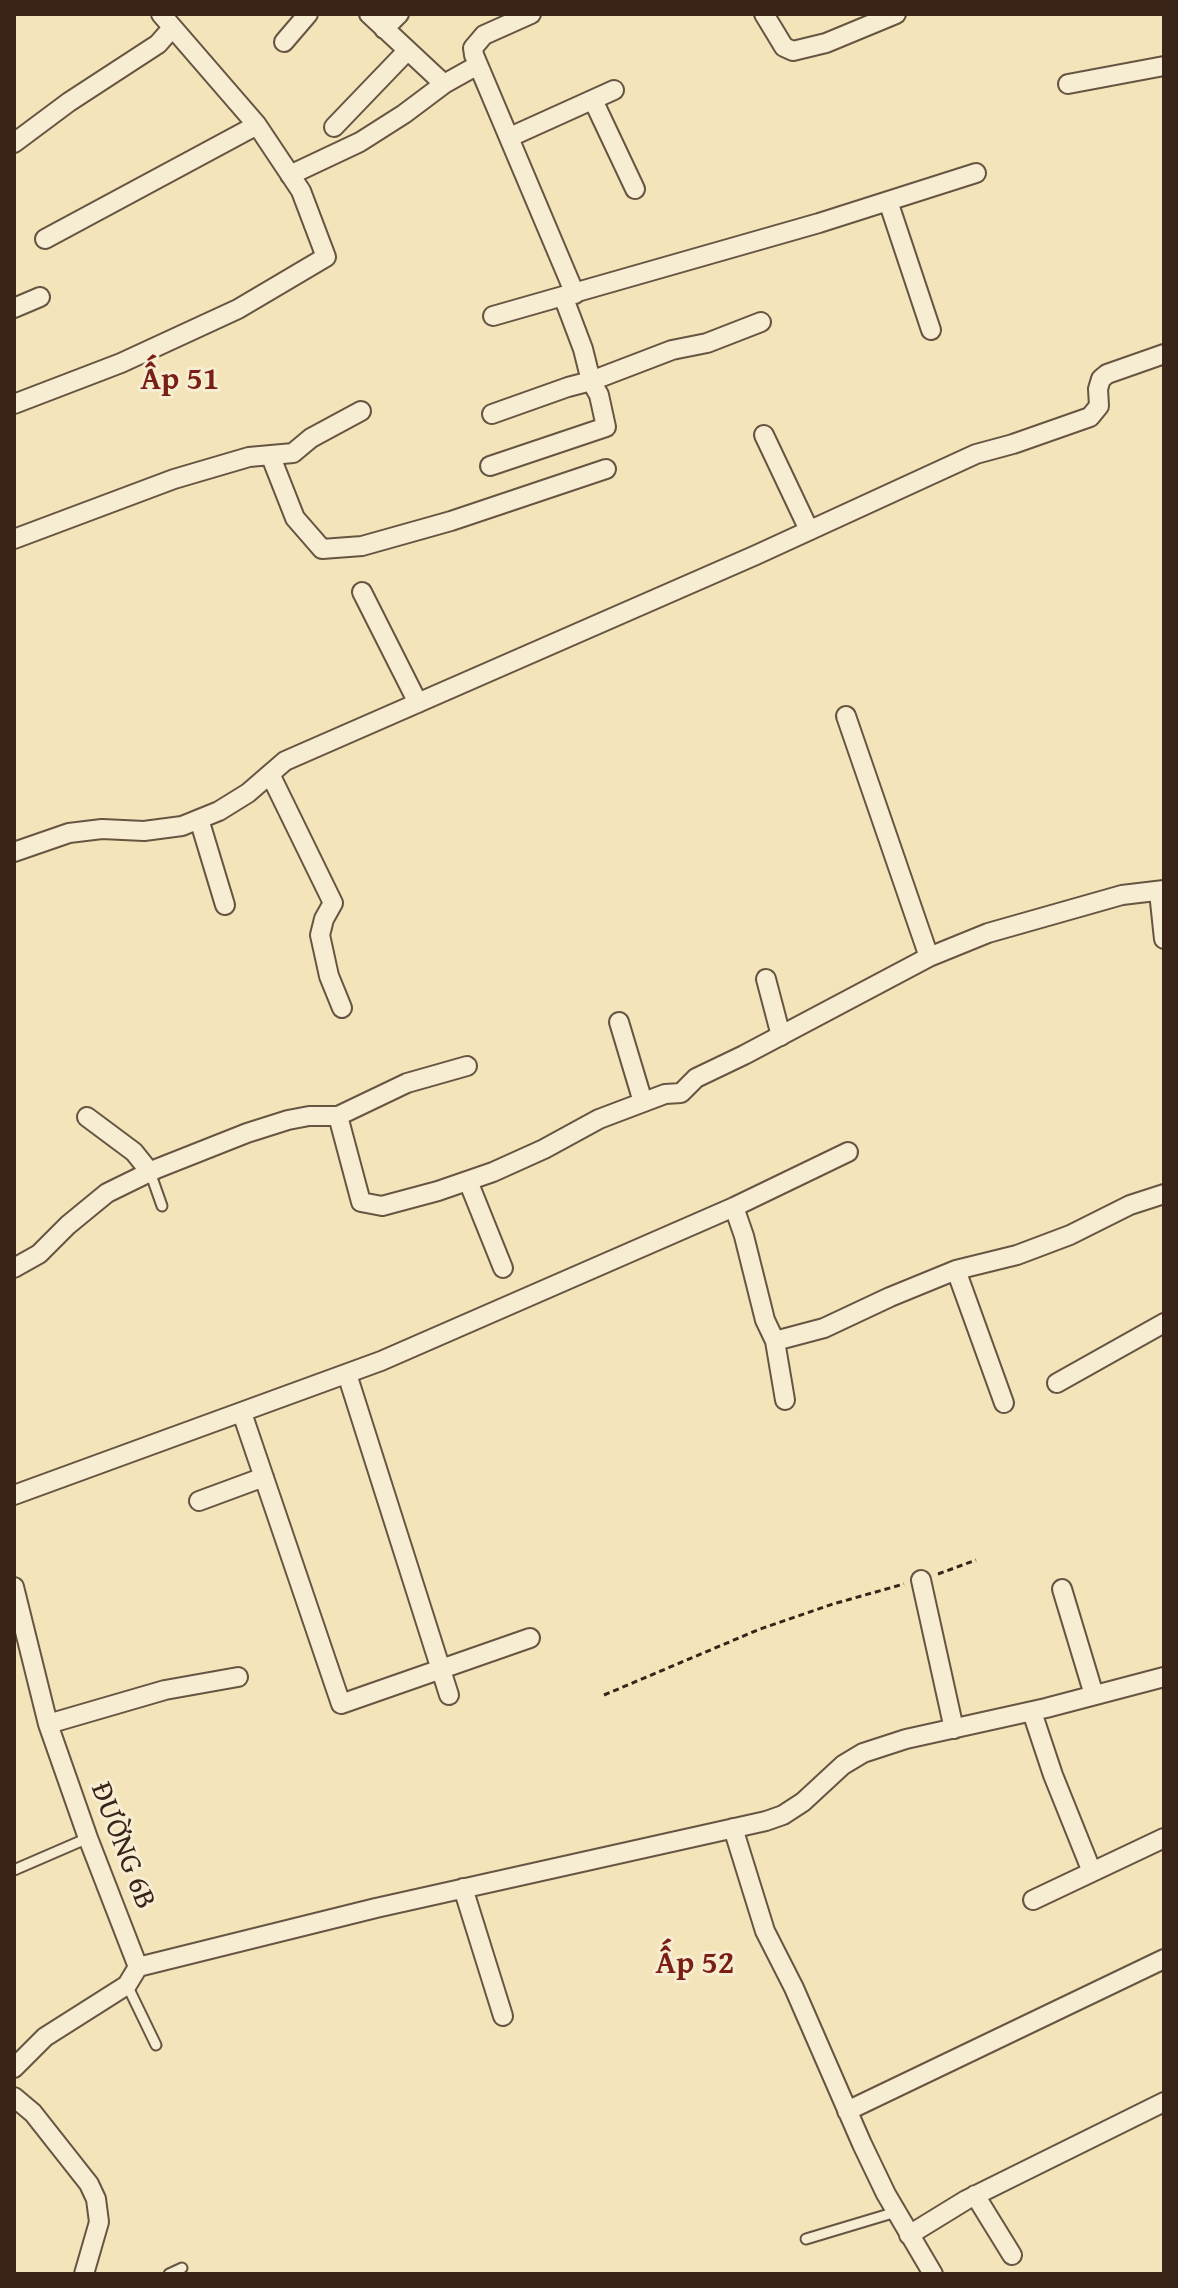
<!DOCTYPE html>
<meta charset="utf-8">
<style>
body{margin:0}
#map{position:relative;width:1178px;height:2288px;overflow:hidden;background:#f3e4b9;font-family:"Gentium Book Plus",serif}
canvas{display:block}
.frame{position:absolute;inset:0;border:16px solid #3a241a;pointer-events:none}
</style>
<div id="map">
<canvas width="1178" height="2288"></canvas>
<div class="frame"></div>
</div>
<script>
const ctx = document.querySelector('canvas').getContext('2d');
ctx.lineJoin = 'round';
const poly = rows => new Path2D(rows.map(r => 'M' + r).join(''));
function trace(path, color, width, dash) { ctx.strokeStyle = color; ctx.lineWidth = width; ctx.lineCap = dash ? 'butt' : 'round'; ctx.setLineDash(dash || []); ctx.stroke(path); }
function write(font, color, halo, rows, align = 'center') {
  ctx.font = font + ' "Gentium Book Plus",serif'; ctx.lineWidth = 6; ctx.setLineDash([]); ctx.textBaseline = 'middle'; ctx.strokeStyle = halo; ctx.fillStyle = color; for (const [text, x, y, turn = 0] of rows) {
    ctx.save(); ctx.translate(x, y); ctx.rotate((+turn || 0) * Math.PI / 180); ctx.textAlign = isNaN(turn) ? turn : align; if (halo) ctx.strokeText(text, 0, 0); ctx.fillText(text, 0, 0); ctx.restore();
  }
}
const path = poly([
 [938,1574,976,1560],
 [604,1695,760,1629,833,1604,904,1584]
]);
const lane = poly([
 [150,1172,162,1206],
 [14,1870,88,1838],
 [127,1985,156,2045],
 [806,2239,896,2212],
 [169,2274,182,2268]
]);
const street = poly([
 [369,14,444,84],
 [531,14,484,35,473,48,474,55,575,294],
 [764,14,784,47,793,51,826,43,896,14],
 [384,29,399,14],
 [284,42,308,14],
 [1068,84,1164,66],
 [593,100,635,189],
 [334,127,407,51],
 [510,137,614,90],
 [14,143,69,102,158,44,172,28],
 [290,175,360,142,404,114,444,84,478,65],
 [888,201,931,330],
 [45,239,257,125],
 [14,308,40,297],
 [493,316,819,223,976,173],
 [14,404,121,363,238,309,326,257,301,191,257,125,161,14],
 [492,414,568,387,591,381,583,349,563,296],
 [764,435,809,530],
 [271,457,295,518,322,549,362,546,451,521,606,469],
 [490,466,606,427,599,395,591,381,672,350,707,343,761,322],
 [14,539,174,479,249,457,293,453,311,438,361,411],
 [362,592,418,703],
 [846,716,929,957],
 [270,774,333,903,324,919,320,935,329,976,342,1008],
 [199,819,225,905],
 [14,852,69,833,102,829,144,831,182,826,219,811,248,793,285,761,756,555,976,454,1013,444,1090,417,1099,406,1098,389,1101,379,1107,374,1164,354],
 [1159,892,1164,939],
 [766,979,781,1036],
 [619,1022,643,1102],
 [338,1116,361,1202,382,1206,438,1191,493,1172,544,1149,599,1119,665,1094,681,1093,696,1078,744,1055,929,957,988,933,1122,895,1164,890],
 [87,1117,134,1152,150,1172],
 [468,1181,503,1268],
 [734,1207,744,1236,765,1320,775,1341,785,1400],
 [14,1268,39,1254,68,1225,107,1193,156,1169,247,1133,288,1120,309,1116,338,1116,407,1083,467,1066],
 [956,1270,1004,1403],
 [775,1341,824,1328,890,1297,956,1270,1017,1255,1070,1235,1130,1205,1164,1194],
 [347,1374,449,1695],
 [1057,1383,1164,1323],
 [242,1413,341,1704,530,1638],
 [14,1495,381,1361,734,1207,848,1152],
 [199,1501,264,1477],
 [921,1580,954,1729],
 [14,1587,48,1724,88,1838,138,1967,127,1985,45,2037,14,2068],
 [1062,1589,1094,1695],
 [1032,1712,1053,1775,1092,1872],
 [48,1724,165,1690,238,1677],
 [733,1828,765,1931,794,1988,862,2144,886,2194,933,2274],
 [463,1888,503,2016],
 [1033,1900,1164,1838],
 [138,1967,376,1908,766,1821,783,1815,803,1802,843,1765,863,1753,906,1739,1046,1708,1164,1677],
 [14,2097,33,2113,89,2184,96,2199,99,2222,84,2274],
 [847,2111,1164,1959],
 [975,2195,1012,2255],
 [909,2235,966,2200,1164,2102]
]);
const streetNames = [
 ["ĐƯỜNG 6B",122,1846,69]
];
const neighbourhoodNames = [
 ["Ấp 51",180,381],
 ["Ấp 52",695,1965]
];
trace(lane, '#685442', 13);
trace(street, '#685442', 22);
trace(path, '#3a241a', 3, [6, 4]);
trace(lane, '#f7edd2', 9);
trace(street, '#f7edd2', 18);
write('30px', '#3a241a', '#f7edd2', streetNames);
write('bold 32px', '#7a1f14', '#f7edd2', neighbourhoodNames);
</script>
